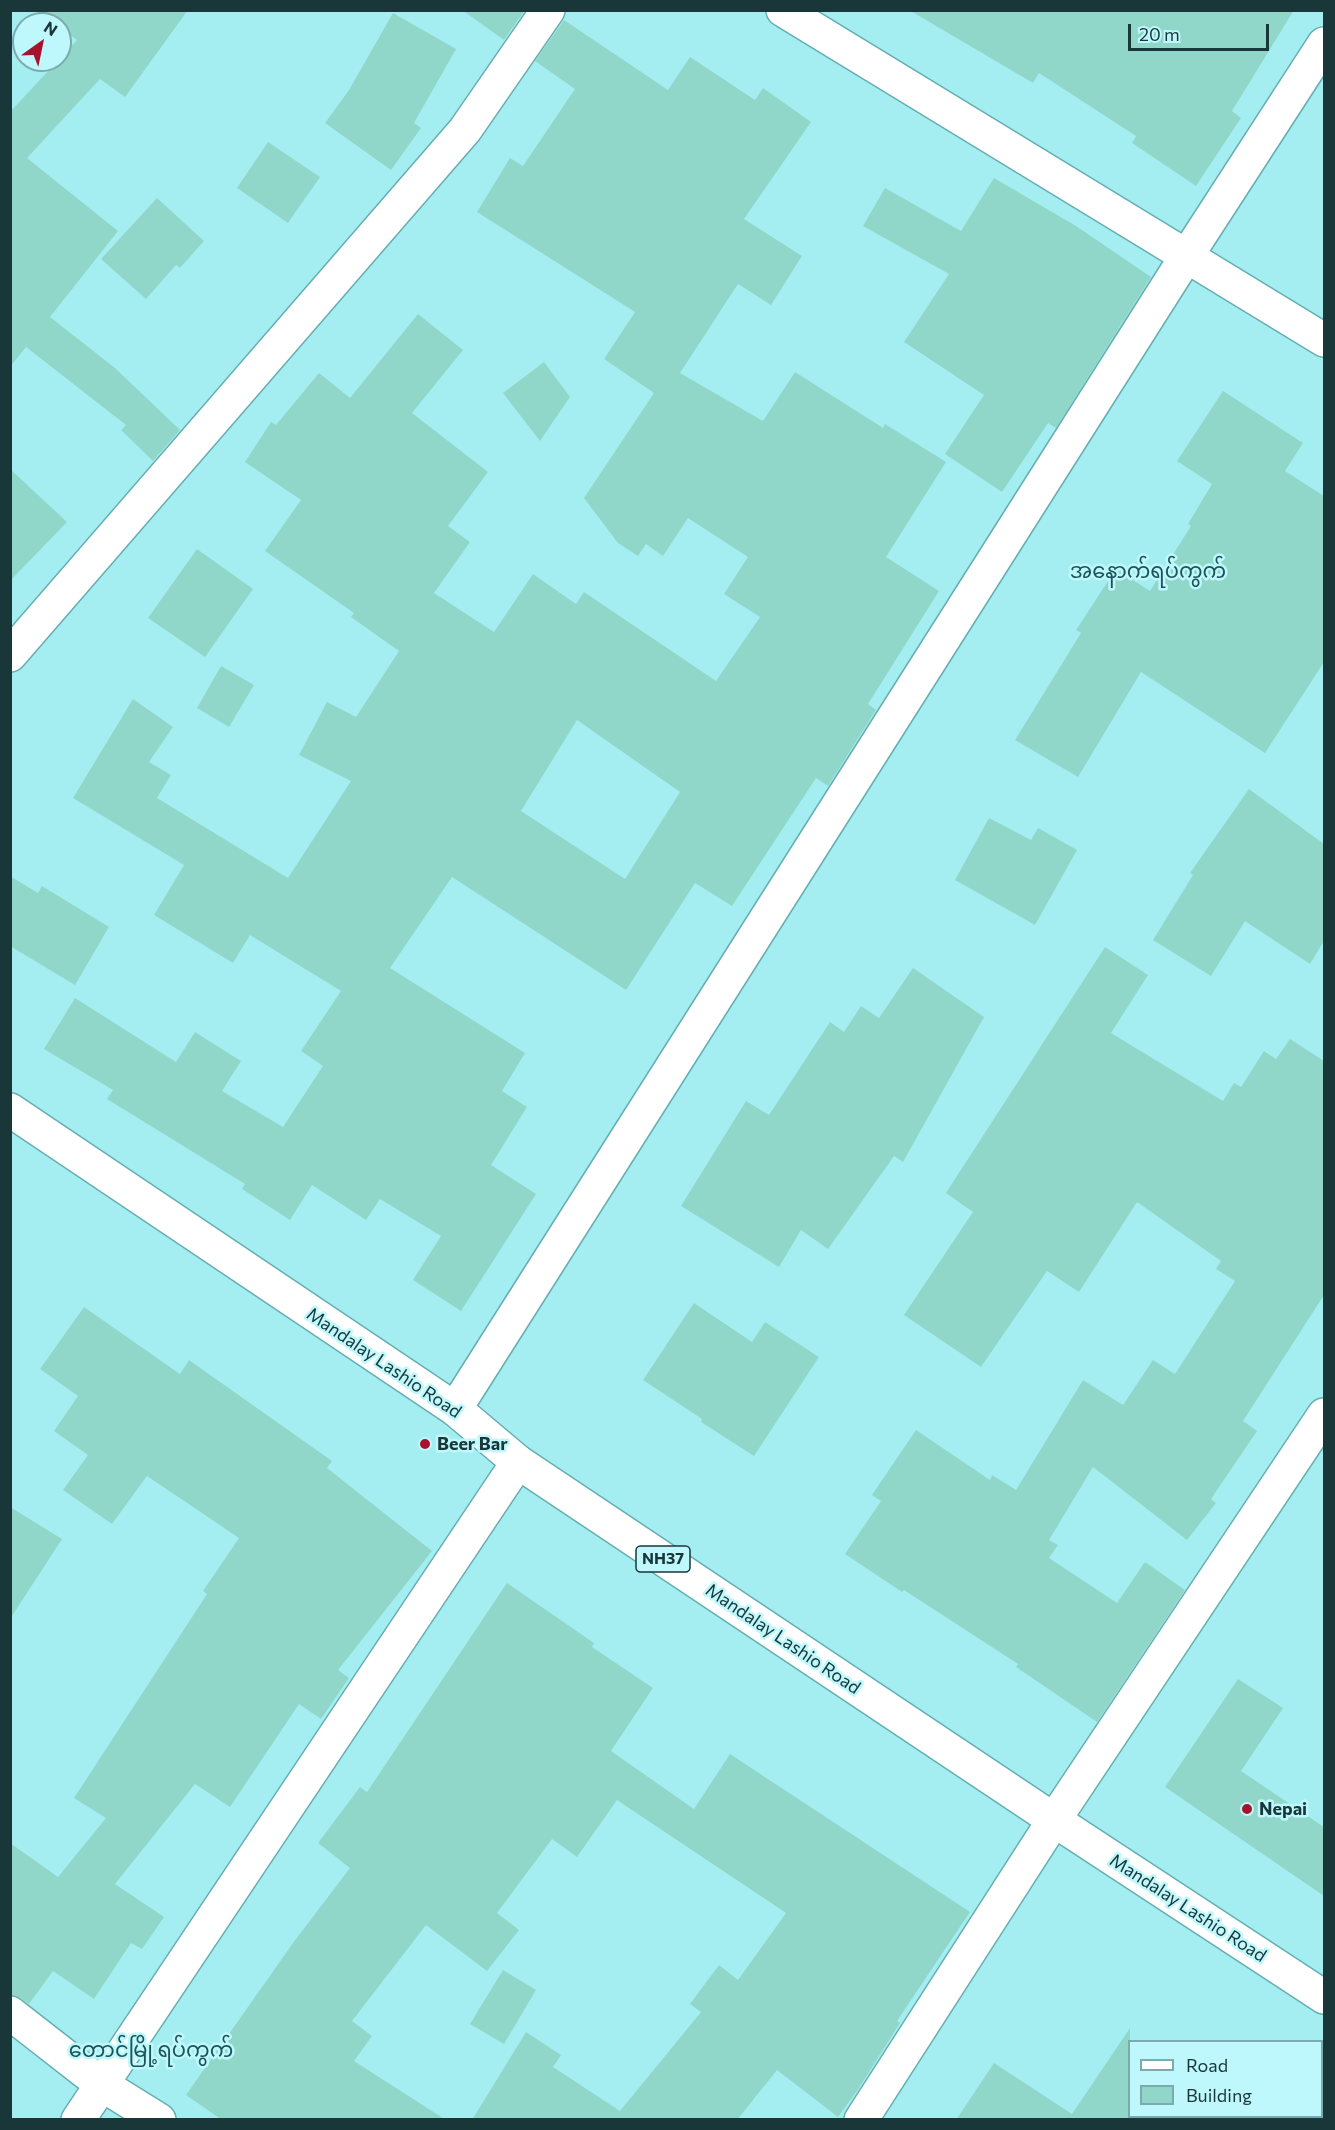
<!DOCTYPE html>
<meta charset="utf-8">
<style>
body{margin:0}
#map{position:relative;width:1335px;height:2130px;overflow:hidden;background:#a4eef2;font-family:Commissioner,sans-serif}
canvas{display:block}
.frame{position:absolute;inset:0;border:12px solid #193739;pointer-events:none}
.legend{position:absolute;left:1128px;top:2040px;width:195px;height:78px;box-sizing:border-box;background:#bef8fc;border:2px solid #7cabae;margin:0;padding:8px 10px;list-style:none;font-size:18px;color:#193739}
.legend li{display:flex;align-items:center;gap:12px;height:30px}
.legend b{width:30px;border:2px solid #7cabae}
.north{position:absolute;left:12px;top:12px;width:60px;height:60px;box-sizing:border-box;background:#bef8fc;border:2px solid #7cabae;border-radius:50%;rotate:33deg;font-size:16px;font-weight:700;line-height:24px;text-align:center;color:#193739}
.north::after{content:'';display:block;margin:auto;width:21px;height:27px;background:#a9122c;clip-path:polygon(50% 0,100% 100%,50% 72%,0 100%)}
.scale{position:absolute;left:1128px;top:24px;width:141px;height:27px;box-sizing:border-box;border:3px solid #193739;border-top:0;padding-left:8px;font-size:18px;line-height:21px;white-space:nowrap;color:#193739;-webkit-text-stroke:4px #bef8fc;paint-order:stroke}
</style>
<div id="map">
<canvas width="1335" height="2130"></canvas>
<div class="frame"></div>
<ul class="legend">
<li><b style="height:8px;background:#fff"></b>Road</li>
<li><b style="height:16px;background:#91d7c9"></b>Building</li>
</ul>
<div class="north">N</div>
<div class="scale">20 m</div>
</div>
<script>
const ctx = document.querySelector('canvas').getContext('2d');
ctx.lineJoin = 'round';
function fillPath(path, color) { ctx.fillStyle = color; ctx.fill(path, 'evenodd'); }
const poly = rows => new Path2D(rows.map(r => 'M' + r).join(''));
function trace(path, color, width, dash) { ctx.strokeStyle = color; ctx.lineWidth = width; ctx.lineCap = dash ? 'butt' : 'round'; ctx.setLineDash(dash || []); ctx.stroke(path); }
function write(font, color, halo, rows, align = 'center') {
  ctx.font = font + ' Commissioner,"Noto Sans Myanmar",sans-serif'; ctx.lineWidth = 5; ctx.setLineDash([]); ctx.textBaseline = 'middle'; ctx.strokeStyle = halo; ctx.fillStyle = color; for (const [text, x, y, turn = 0] of rows) {
    ctx.save(); ctx.translate(x, y); ctx.rotate((+turn || 0) * Math.PI / 180); ctx.textAlign = isNaN(turn) ? turn : align; if (halo) ctx.strokeText(text, 0, 0); ctx.fillText(text, 0, 0); ctx.restore();
  }
}
const building = poly([
 [34,10,188,10,125,97,100,79,27,158,118,231,50,317,115,368,180,430,153,461,121,430,126,425,26,347,10,367,10,112,77,40,60,28,60,24,54,24],
 [462,10,525,10,504,40],
 [909,10,1294,10,1232,111,1241,118,1196,186,1132,143,1136,136,1039,73,1033,83],
 [393,13,456,49,414,123,421,128,391,170,325,123,349,90],
 [564,20,668,90,690,57,755,100,763,88,811,122,744,219,802,256,771,305,738,284,680,373,763,421,795,372,883,428,885,424,946,462,886,557,939,591,868,704,876,710,828,786,816,778,732,906,695,883,626,990,452,877,390,968,525,1053,502,1091,527,1107,491,1165,536,1194,461,1311,413,1280,441,1236,380,1199,366,1220,312,1185,290,1220,242,1189,245,1184,107,1099,113,1090,44,1049,75,998,176,1062,195,1032,241,1061,222,1091,283,1127,323,1066,301,1051,341,991,250,935,233,963,154,915,184,865,73,798,133,699,173,727,149,762,171,775,157,798,288,878,351,781,299,755,327,702,356,717,399,651,351,617,354,613,265,551,301,500,245,462,271,422,276,425,319,373,350,398,418,314,463,350,412,413,488,472,448,526,470,542,434,593,494,632,533,574,576,604,584,592,716,681,760,617,724,594,748,557,688,518,663,556,646,544,638,556,618,543,584,498,654,393,604,359,635,312,477,212,510,158,523,166,575,89,535,61],
 [577,720,680,792,625,879,521,811],
 [268,142,320,177,288,223,237,188],
 [994,178,1076,226,1151,277,1056,428,1048,423,1002,492,945,454,984,395,904,342,949,274,863,226,885,188,961,231],
 [157,198,204,241,180,268,176,265,146,299,101,259],
 [544,362,570,397,540,441,503,393],
 [1223,391,1303,443,1285,471,1324,496,1324,662,1265,753,1141,672,1078,777,1015,740,1081,633,1076,630,1116,569,1150,591,1191,526,1188,524,1212,484,1177,461],
 [10,469,67,522,10,581],
 [197,549,253,589,205,657,148,618],
 [221,666,254,685,229,727,197,708],
 [1249,789,1324,844,1324,941,1310,964,1245,921,1211,976,1153,940,1193,875,1190,873],
 [989,818,1031,840,1038,828,1077,850,1035,925,955,880],
 [10,876,38,893,42,886,109,927,75,985,10,946],
 [1105,947,1148,975,1111,1033,1223,1101,1234,1083,1241,1087,1264,1051,1276,1059,1290,1039,1324,1061,1324,1295,1243,1421,1257,1431,1211,1499,1216,1503,1187,1540,1093,1467,1049,1540,1058,1545,1049,1558,1117,1603,1145,1562,1185,1590,1097,1722,1016,1667,1018,1664,904,1590,902,1592,845,1554,881,1501,872,1495,916,1430,990,1480,992,1475,1016,1490,1083,1380,1123,1405,1153,1360,1175,1374,1235,1281,1216,1269,1221,1261,1137,1202,1079,1292,1047,1271,981,1367,904,1315,973,1212,946,1193],
 [913,968,984,1017,903,1162,894,1156,828,1249,801,1230,779,1267,681,1206,746,1101,769,1115,830,1022,844,1032,861,1006,879,1018],
 [694,1303,752,1342,765,1322,819,1357,754,1456,701,1422,702,1419,643,1380],
 [84,1307,180,1374,189,1360,332,1461,327,1468,432,1551,338,1670,349,1678,321,1719,299,1704,230,1807,195,1784,115,1884,164,1917,142,1949,131,1943,94,1999,53,1971,29,2004,21,1998,10,1995,10,1843,58,1877,106,1818,74,1798,207,1594,203,1591,239,1538,147,1476,112,1524,63,1490,88,1455,54,1431,78,1396,40,1369],
 [10,1507,62,1539,10,1619],
 [507,1583,594,1643,592,1647,653,1688,611,1751,694,1809,730,1754,970,1912,897,2021,900,2023,857,2091,838,2117,777,2070,737,2120,472,2120,526,2032,561,2055,553,2067,620,2111,701,2012,690,2004,719,1965,738,1980,786,1913,617,1800,577,1857,552,1839,497,1913,519,1930,487,1971,426,1925,352,2021,372,2036,354,2061,446,2120,222,2120,186,2095,293,1943,350,1868,318,1843,360,1787,367,1792],
 [1238,1679,1283,1708,1241,1771,1324,1827,1324,1896,1165,1787],
 [503,1970,536,1990,504,2044,470,2024],
 [1130,2028,1130,2120,956,2120,994,2063,1072,2114]
]);
const minor = poly([
 [783,10,1324,340],
 [10,655,465,130,548,10],
 [455,1409,1186,257,1324,44],
 [10,2013,101,2084,159,2120],
 [78,2120,518,1462],
 [861,2120,1054,1820,1324,1415]
]);
const trunk = poly([
 [10,1110,455,1409,518,1462,1054,1820,1324,1997]
]);
const markers = [
 [425,1444,6,"#a9122c"],
 [1247,1809,6,"#a9122c"]
];
const shields = [
 [663,1559,54]
];
const shieldNames = [
 ["NH37",663,1559]
];
const streetNames = [
 ["Mandalay Lashio Road",384,1363,34],
 ["Mandalay Lashio Road",783,1639,34],
 ["Mandalay Lashio Road",1188,1908,33]
];
const poiNames = [
 ["Beer Bar",437,1444],
 ["Nepai",1259,1809]
];
const quarterNames = [
 ["အနောက်ရပ်ကွက်",1148,571],
 ["တောင်မြို့ရပ်ကွက်",151,2050]
];
fillPath(building, '#91d7c9');
trace(minor, '#65aeb2', 36);
trace(trunk, '#65aeb2', 36);
trace(minor, '#fff', 33);
trace(trunk, '#fff', 33);
for (const [x, y, r, color] of markers) { const dot = new Path2D(); dot.arc(x, y, r, 0, 2 * Math.PI); ctx.fillStyle = color; ctx.fill(dot); trace(dot, '#bef8fc', 2); }
for (const [x, y, w] of shields) { const box = new Path2D(); box.roundRect(x - w / 2, y - 13, w, 26, 4.5); ctx.fillStyle = '#bef8fc'; ctx.fill(box); trace(box, '#193739', 1.5); }
write('bold 16px', '#193739', null, shieldNames);
write('18px', '#193739', '#bef8fc', streetNames);
write('bold 18px', '#193739', '#bef8fc', poiNames, 'left');
write('21px', '#1c5559', '#bef8fc', quarterNames);
</script>
